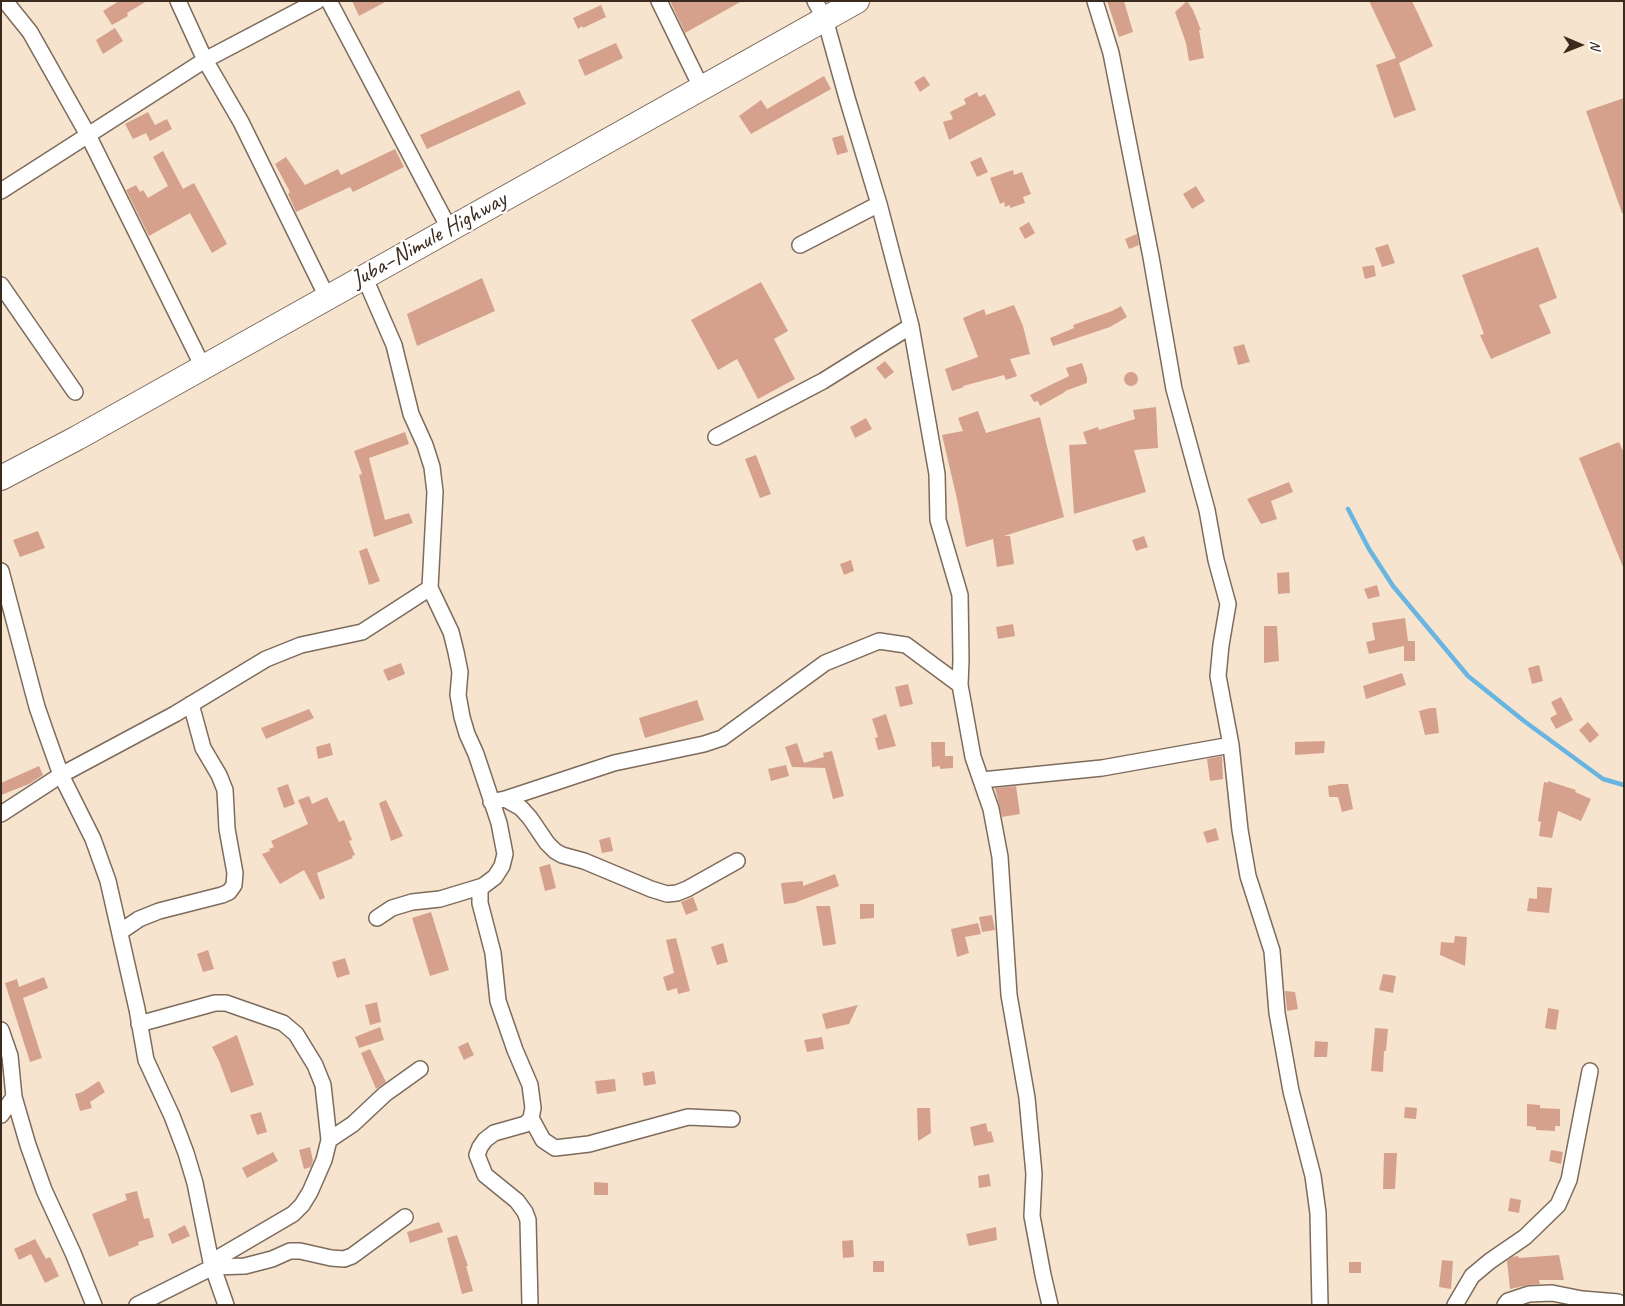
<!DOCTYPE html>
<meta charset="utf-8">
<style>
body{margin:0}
#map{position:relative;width:1625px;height:1306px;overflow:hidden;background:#f7e4cf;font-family:Caveat,sans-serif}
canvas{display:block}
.frame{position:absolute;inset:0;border:2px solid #3b2a1e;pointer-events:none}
.north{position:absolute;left:1555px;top:20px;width:50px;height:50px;-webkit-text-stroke:4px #fff;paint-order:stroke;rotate:91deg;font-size:14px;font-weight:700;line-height:20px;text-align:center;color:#3b2a1e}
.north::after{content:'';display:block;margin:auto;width:18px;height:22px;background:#3b2a1e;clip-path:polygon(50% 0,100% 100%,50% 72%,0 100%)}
</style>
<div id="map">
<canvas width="1625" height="1306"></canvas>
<div class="frame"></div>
<div class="north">N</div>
</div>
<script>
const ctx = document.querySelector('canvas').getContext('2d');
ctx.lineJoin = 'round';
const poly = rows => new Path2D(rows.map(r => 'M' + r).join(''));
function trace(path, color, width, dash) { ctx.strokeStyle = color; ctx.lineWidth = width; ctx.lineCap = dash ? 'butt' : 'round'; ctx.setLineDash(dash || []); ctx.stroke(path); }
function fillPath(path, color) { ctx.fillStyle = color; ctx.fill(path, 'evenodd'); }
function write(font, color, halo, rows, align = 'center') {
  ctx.font = font + ' Caveat,sans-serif'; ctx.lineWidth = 4.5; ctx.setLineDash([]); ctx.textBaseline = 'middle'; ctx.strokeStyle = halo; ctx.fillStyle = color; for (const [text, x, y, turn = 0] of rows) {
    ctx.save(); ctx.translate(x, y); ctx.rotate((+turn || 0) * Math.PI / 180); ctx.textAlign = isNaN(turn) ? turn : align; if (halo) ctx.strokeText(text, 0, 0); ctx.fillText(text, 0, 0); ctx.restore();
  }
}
const stream = poly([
 [1348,509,1369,549,1393,586,1468,676,1524,721,1603,779,1624,785]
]);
const building = poly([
 [119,1,147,1,127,13,128,16,112,25,103,11],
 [352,1,387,1,359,16],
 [670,1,742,1,685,33],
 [1107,1,1124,1,1133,32,1119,37],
 [1187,1,1193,10,1201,30,1199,30,1204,58,1189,61,1186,43,1175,12],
 [1369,1,1412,1,1433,46,1399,63,1416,110,1394,118,1376,65,1396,58],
 [601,5,606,17,583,28,582,26,578,29,573,18],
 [115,28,123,41,103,54,96,40],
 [616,43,623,58,585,76,578,60],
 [824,76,831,89,751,134,739,116,761,100,767,109],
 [924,76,930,85,920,92,914,82],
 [519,90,526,104,427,149,420,135],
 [977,92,979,97,985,94,996,115,949,140,943,122,953,119,950,112,966,104,964,99],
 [1624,98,1624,213,1622,213,1586,111],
 [148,112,155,125,167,119,172,129,150,141,146,133,133,139,125,124],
 [843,135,848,152,837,155,832,138],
 [395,149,404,167,353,192,350,187,296,212,288,194,290,192,275,164,286,157,305,185,338,169,341,175],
 [163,151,183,189,194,183,227,244,212,253,190,213,149,236,126,190,136,185,140,192,143,190,148,198,168,186,153,157],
 [981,157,988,172,977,177,970,162],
 [1013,170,1014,175,1022,172,1031,194,1023,197,1025,203,1010,208,1010,205,1005,207,1004,202,1000,204,990,178],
 [1196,186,1205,201,1192,209,1183,194],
 [1029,222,1035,233,1025,239,1019,228],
 [1137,234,1139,245,1129,249,1125,239],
 [1388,244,1395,263,1382,267,1375,248],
 [1538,247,1557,298,1539,305,1551,333,1491,359,1480,335,1484,334,1462,275],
 [1374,265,1376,276,1365,279,1362,267],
 [482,278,495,311,417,346,407,314],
 [761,282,788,331,774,339,795,379,758,399,737,359,718,370,691,320],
 [1014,305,1023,326,1030,354,1010,359,1017,376,1006,380,1004,375,963,386,964,387,952,391,945,369,978,357,963,318,984,309,986,315],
 [1121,306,1127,317,1110,327,1053,346,1050,338,1074,328,1073,325,1112,311],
 [1244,344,1250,362,1238,365,1233,347],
 [885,361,894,372,885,379,876,368],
 [1082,363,1087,378,1087,383,1065,391,1065,392,1040,406,1038,401,1034,402,1030,395,1069,376,1066,368],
 '1124 379a7 7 0 1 1 14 0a7 7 0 1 1-14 0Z',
 [1156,407,1158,448,1134,450,1146,492,1074,514,1069,445,1087,444,1083,432,1098,427,1099,430,1135,419,1133,410],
 [978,411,986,433,1040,417,1064,517,1004,536,1010,536,1014,564,997,567,993,539,966,547,957,499,942,435,963,431,958,418],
 [866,418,872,429,855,438,850,427],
 [405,432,409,444,369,458,385,520,409,513,413,523,374,537,359,475,362,474,354,451],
 [1619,442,1624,453,1623,567,1579,458],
 [756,455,771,494,760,498,745,459],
 [1289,482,1293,492,1271,501,1277,519,1261,524,1247,499],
 [38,531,45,548,20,557,13,540],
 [1144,536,1148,547,1136,551,1132,540],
 [367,548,380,581,369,585,359,551],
 [851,560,854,571,844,575,840,564],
 [1289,572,1290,593,1278,594,1277,573],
 [1377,585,1380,596,1368,599,1364,589],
 [1405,618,1408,641,1415,641,1415,661,1404,661,1404,646,1369,654,1366,642,1375,640,1372,623],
 [1013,624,1015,636,998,639,996,627],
 [1264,626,1277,626,1279,661,1264,663],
 [401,663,405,674,388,681,383,670],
 [1539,665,1543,681,1532,684,1528,668],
 [1402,673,1406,685,1366,699,1363,686],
 [908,684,913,704,900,707,895,687],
 [1561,697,1573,720,1556,729,1550,718,1557,714,1551,702],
 [697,700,704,720,645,738,639,718],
 [1430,708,1436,708,1439,733,1425,735,1419,711],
 [309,709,314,718,266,739,261,728],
 [886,714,896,746,878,750,875,738,878,737,872,719],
 [1588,722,1599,735,1590,743,1579,730],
 [1325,741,1324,753,1295,755,1295,742],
 [931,742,945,742,945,756,953,756,953,768,940,769,940,766,932,767],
 [330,743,333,755,318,759,316,747],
 [797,743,804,763,824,757,823,753,832,751,844,796,833,799,825,768,792,767,785,747],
 [1222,756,1223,779,1210,781,1207,759],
 [786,765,789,776,771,781,768,769],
 [39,766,43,775,29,784,1,795,1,783],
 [1548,781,1576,790,1575,792,1591,799,1581,821,1558,811,1552,838,1539,836,1541,822,1538,821,1544,782,1548,783],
 [288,784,295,804,284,808,277,788],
 [1340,784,1348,784,1353,809,1342,812,1338,797,1329,797,1328,786],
 [1016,786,1020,814,1002,817,995,788],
 [309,796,312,804,327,797,339,822,344,820,352,840,349,841,355,855,352,856,353,858,317,873,325,898,320,900,304,870,280,884,262,854,270,851,269,849,274,847,271,841,308,824,298,800],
 [386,800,403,836,391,841,379,803],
 [1216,828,1219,840,1207,843,1203,832],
 [610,837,613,851,602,853,599,840],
 [550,864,556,888,545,891,539,867],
 [835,874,839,886,794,903,784,904,781,883,803,881,803,886],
 [1537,887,1552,888,1549,913,1527,911,1529,898,1537,899],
 [693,897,698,910,686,915,681,902],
 [860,904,874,904,874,918,860,919],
 [816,906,830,906,836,944,823,946],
 [431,912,449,970,430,976,412,918],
 [992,915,995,930,982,932,979,917],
 [978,923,981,934,965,937,969,953,957,957,951,929],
 [1455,936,1467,937,1465,966,1440,955,1441,942,1454,943],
 [676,938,690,991,678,994,677,988,667,991,663,977,674,973,666,940],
 [723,943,728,962,717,965,711,947],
 [208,950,214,969,203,972,197,954],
 [345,958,350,974,337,978,332,962],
 [1383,974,1396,976,1393,993,1379,990],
 [44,977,48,988,23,998,42,1058,30,1062,5,983,17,979,19,987],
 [1285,991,1295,992,1298,1009,1287,1011],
 [377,1002,381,1022,370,1025,365,1005],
 [858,1005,849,1024,826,1029,822,1014],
 [1548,1008,1559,1010,1556,1030,1545,1028],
 [380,1027,384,1040,359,1048,355,1037],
 [1375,1028,1388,1029,1386,1051,1384,1051,1383,1072,1371,1071],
 [237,1035,254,1085,231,1093,219,1061,212,1047],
 [822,1037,824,1049,807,1052,804,1040],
 [1315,1041,1328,1042,1327,1057,1314,1057],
 [468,1042,474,1055,464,1060,458,1047],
 [370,1049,386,1082,376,1089,361,1053],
 [654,1071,656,1084,644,1086,642,1073],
 [615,1079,616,1091,597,1094,595,1081],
 [99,1081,105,1092,90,1102,92,1108,80,1111,75,1094,82,1092],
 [1527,1104,1540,1105,1540,1108,1560,1109,1560,1126,1555,1126,1555,1131,1536,1130,1536,1127,1527,1126],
 [1405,1107,1417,1108,1416,1119,1404,1118],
 [917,1108,930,1108,931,1133,918,1141],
 [261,1112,267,1132,257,1135,250,1115],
 [986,1123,988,1132,991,1131,994,1142,974,1146,970,1127],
 [310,1147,313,1161,311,1167,304,1169,299,1150],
 [1551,1150,1563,1152,1561,1164,1549,1161],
 [273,1152,278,1161,247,1178,242,1168],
 [1384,1153,1397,1153,1395,1189,1383,1189],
 [989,1174,991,1186,979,1188,978,1176],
 [594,1182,608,1183,608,1195,594,1195],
 [137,1191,144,1219,149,1218,154,1237,138,1242,139,1245,109,1257,92,1214,127,1200,125,1194],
 [1510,1198,1521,1200,1519,1213,1508,1211],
 [439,1222,443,1232,410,1243,407,1232],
 [185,1225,190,1236,172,1244,168,1234],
 [996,1227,997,1240,969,1246,966,1234],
 [457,1235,468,1266,466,1266,473,1291,462,1294,447,1238],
 [35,1239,46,1259,50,1257,59,1276,45,1283,31,1254,19,1260,14,1249],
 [853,1240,854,1257,843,1258,842,1241],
 [1559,1255,1564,1280,1539,1280,1540,1284,1528,1285,1510,1289,1507,1261,1512,1257,1518,1256,1519,1258],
 [1442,1260,1453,1261,1451,1289,1439,1287],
 [873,1261,884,1261,884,1272,873,1272],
 [1349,1262,1361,1262,1361,1273,1349,1273]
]);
const minor = poly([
 [5,1,30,32,88,135,203,367],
 [178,1,205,60,241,122,327,297],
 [329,1,450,230],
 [659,1,702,89],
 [815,1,825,19,847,98,879,204,911,326,937,474,938,520,960,595,961,660,960,685,973,757,991,809,1000,857,1009,995,1027,1098,1034,1174,1032,1216,1043,1275,1050,1305],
 [1095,1,1111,53,1128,140,1151,257,1174,389,1207,510,1216,560,1228,604,1221,645,1218,676,1231,745,1240,830,1248,876,1272,951,1277,1013,1291,1091,1313,1176,1318,1213,1320,1305],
 [1,191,205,60,317,1],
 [800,245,879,204],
 [364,276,394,345,411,414,425,445,432,467,435,492,430,588,451,632,456,652,460,672,458,695,462,717,467,734,476,754,499,823,505,854,502,866,495,877,483,886,440,899,412,902,392,908,377,918],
 [1,285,75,392],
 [716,437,823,381,911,326],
 [1,571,37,707,46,733,61,775,93,839,108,881,137,1009,146,1060,172,1116,186,1153,195,1183,211,1262,226,1305],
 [982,780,1102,768,1231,745],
 [505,799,521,808,530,818,547,843,555,851,562,855,584,861,651,889,667,894,677,893,687,889,737,861],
 [491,802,505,799,614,763,704,744,722,738,825,663,879,641,906,645,960,685],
 [1,814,61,775,175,714,266,659,301,645,362,632,430,588],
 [480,887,480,903,493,953,498,1001,515,1050,530,1085,533,1108,531,1118,526,1124,494,1133,485,1140,480,1147,477,1155,485,1175,517,1201,525,1212,528,1220,530,1305],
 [120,932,139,919,159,911,222,895,229,892,234,885,235,873,227,829,225,790,219,775,203,748,191,704],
 [139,1024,215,1003,226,1003,283,1023,296,1034,315,1065,323,1085,329,1140],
 [1,1030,10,1056,14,1097,28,1145,44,1190,73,1253,94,1305],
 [1,1115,14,1097],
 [531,1118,543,1140,555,1148,589,1144,688,1117,732,1119],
 [211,1262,293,1214,302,1205,310,1192,324,1160,329,1140,353,1124,385,1094,420,1069],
 [137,1305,213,1267,245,1266,272,1259,290,1251,300,1251,331,1258,344,1259,352,1256,405,1217],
 [1455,1305,1472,1276,1490,1261,1525,1237,1558,1205,1569,1180,1590,1071],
 [1505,1305,1508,1301,1529,1294,1552,1293,1582,1299,1618,1302]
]);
const primary = poly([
 [1,478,77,438,857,1]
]);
const streetNames = [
 ["Juba–Nimule Highway",429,240,-29]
];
trace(stream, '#68b5e2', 4.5);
fillPath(building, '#d6a18c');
trace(minor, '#7d6b5c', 18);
trace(primary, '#7d6b5c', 26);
trace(minor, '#fff', 15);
trace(primary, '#fff', 24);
write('24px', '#3b2a1e', '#fff', streetNames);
</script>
